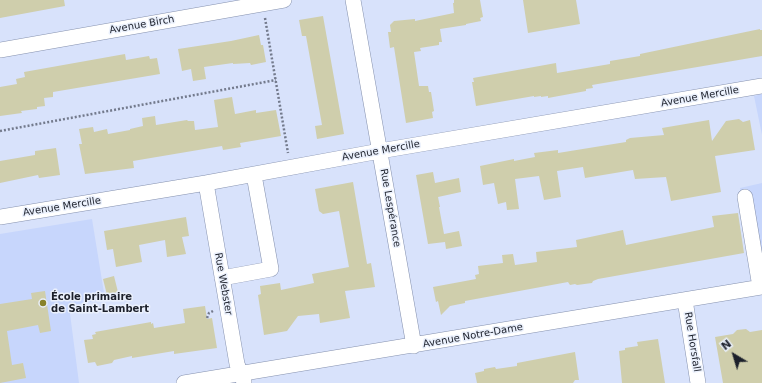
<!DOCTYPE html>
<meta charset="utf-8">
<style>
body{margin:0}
#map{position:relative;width:762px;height:383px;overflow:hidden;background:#d8e2fb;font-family:"DejaVu Sans",sans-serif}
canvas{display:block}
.north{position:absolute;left:714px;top:335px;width:40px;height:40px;-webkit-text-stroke:3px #eaf0fc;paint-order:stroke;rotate:322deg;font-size:11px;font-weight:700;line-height:16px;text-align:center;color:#1c202b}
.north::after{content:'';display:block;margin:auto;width:14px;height:18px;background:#1c202b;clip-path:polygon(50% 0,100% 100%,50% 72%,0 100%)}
</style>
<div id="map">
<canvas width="762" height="383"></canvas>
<div class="north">N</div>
</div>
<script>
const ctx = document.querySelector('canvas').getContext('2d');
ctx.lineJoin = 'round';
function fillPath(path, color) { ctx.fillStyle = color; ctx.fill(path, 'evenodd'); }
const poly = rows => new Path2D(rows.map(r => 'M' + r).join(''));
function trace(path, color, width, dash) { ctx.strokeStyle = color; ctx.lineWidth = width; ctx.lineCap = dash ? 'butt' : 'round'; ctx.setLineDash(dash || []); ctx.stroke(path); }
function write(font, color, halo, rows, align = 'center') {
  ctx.font = font + ' "DejaVu Sans",sans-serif'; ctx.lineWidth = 3; ctx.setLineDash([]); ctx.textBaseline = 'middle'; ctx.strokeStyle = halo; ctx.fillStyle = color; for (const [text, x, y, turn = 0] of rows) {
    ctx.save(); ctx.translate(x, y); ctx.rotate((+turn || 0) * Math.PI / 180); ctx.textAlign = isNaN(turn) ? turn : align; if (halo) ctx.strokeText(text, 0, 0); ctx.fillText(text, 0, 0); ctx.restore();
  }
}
const built = poly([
 [762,94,762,135,754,96],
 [762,183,762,272,757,273,740,188],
 [92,219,105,299,69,306,79,383,0,383,0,234]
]);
const building = poly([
 [0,0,64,0,65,6,0,18],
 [454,0,480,0,483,17,480,18,481,21,466,24,466,25,440,29,442,42,439,42,439,45,420,48,421,51,414,52,419,86,428,86,429,92,431,92,434,111,432,112,433,118,406,123,394,47,390,48,388,32,391,32,390,25,394,21,415,19,415,21,454,13,453,3,454,3],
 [523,0,576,0,580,24,528,33],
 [323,16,344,134,317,139,315,126,322,125,306,36,302,36,299,20],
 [760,29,760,30,762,30,762,56,592,85,593,88,586,89,586,91,548,98,548,96,541,97,541,96,534,97,534,96,476,106,472,82,474,82,473,78,556,63,557,73,610,64,610,61,640,56,640,54],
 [259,35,261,45,263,45,266,62,251,65,250,63,233,64,233,63,204,67,206,79,193,81,191,69,182,71,178,49,231,41],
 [125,54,126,60,149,56,150,59,157,58,160,74,53,92,53,97,44,98,45,106,37,107,37,109,21,111,22,113,0,116,0,87,17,84,16,79,25,77,24,72],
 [232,97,235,114,256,110,256,113,276,110,281,136,240,143,241,147,223,150,222,146,133,161,134,168,85,174,79,144,82,144,79,129,93,127,94,132,107,129,108,134,130,130,130,129,143,126,142,118,155,116,156,125,187,120,188,121,194,121,195,130,218,127,214,100],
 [739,119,743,122,750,120,755,150,715,156,721,192,671,201,666,177,635,179,633,170,585,178,583,167,557,171,561,197,544,200,539,176,515,179,519,209,507,210,506,202,498,204,494,183,483,185,480,166,514,159,514,161,535,157,534,153,558,150,558,153,626,142,626,140,630,138,664,135,662,128,709,120,712,141,726,121],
 [56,148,60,175,39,178,38,175,0,183,0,161,35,155,35,151],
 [433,172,435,183,459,178,461,192,438,197,440,207,439,207,444,234,459,231,462,246,446,249,445,242,428,244,416,175],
 [353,182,367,264,371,263,375,287,345,291,350,318,320,323,319,314,298,316,287,331,264,335,258,295,261,294,260,286,280,283,281,290,314,283,312,274,349,267,339,211,323,214,319,211,315,189],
 [738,213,744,253,598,279,593,281,592,283,577,285,575,284,570,285,568,282,465,301,465,303,450,306,441,315,438,301,436,302,433,287,476,279,475,275,479,274,478,266,503,263,502,255,513,254,515,265,537,262,536,252,577,247,576,240,623,230,626,245,714,227,712,216],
 [186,217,189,236,182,237,186,254,167,257,165,240,139,245,142,262,116,267,113,249,107,250,104,231],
 [114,276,118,292,107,295,103,279],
 [45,291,51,331,40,333,38,325,7,331,12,365,23,363,26,378,0,383,0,304,32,299,31,293],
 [205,306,207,319,212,318,217,348,174,354,174,351,132,358,132,356,114,360,112,363,97,366,95,362,88,363,84,340,93,339,92,335,96,334,95,332,151,322,151,324,153,323,154,328,185,323,183,309],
 [746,329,750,332,762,330,762,383,723,383,715,337,733,334,737,330],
 [658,339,665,383,622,383,619,351,625,350,625,348,638,346,637,342],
 [575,352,579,380,575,380,573,383,477,383,475,373,484,371,484,369,495,367,496,369,517,366,517,363]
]);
const path = poly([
 [265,18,288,153],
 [0,131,276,80],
 [207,318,209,313,213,311]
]);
const minor = poly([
 [353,0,414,346],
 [0,50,284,0],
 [206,183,237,364,244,382],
 [745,197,760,287],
 [0,217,206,183,380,151,762,86],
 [222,278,271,269,254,175],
 [685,300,698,383],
 [184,383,762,287]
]);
const markers = [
 [43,303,4,"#88822a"]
];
const streetNames = [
 ["Avenue Birch",142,25,-10],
 ["Avenue Mercille",700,97,-10],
 ["Avenue Mercille",381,151,-10],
 ["Avenue Mercille",62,207,-9],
 ["Rue Lespérance",390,208,80],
 ["Rue Webster",223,284,80],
 ["Avenue Notre-Dame",473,336,-10],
 ["Rue Horsfall",692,342,81]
];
const poiNames = [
 ["École primaire",51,297],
 ["de Saint-Lambert",51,309]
];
fillPath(built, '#c7d6fc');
fillPath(building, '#cfceac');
trace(minor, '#8591ae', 16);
trace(path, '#737a8c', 2.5, [2, 2]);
trace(minor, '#fff', 15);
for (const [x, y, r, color] of markers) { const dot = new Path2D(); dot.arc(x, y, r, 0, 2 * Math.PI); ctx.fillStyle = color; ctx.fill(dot); trace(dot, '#eaf0fc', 1.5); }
write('10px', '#1c202b', '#eaf0fc', streetNames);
write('bold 10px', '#1c202b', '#eaf0fc', poiNames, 'left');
</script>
